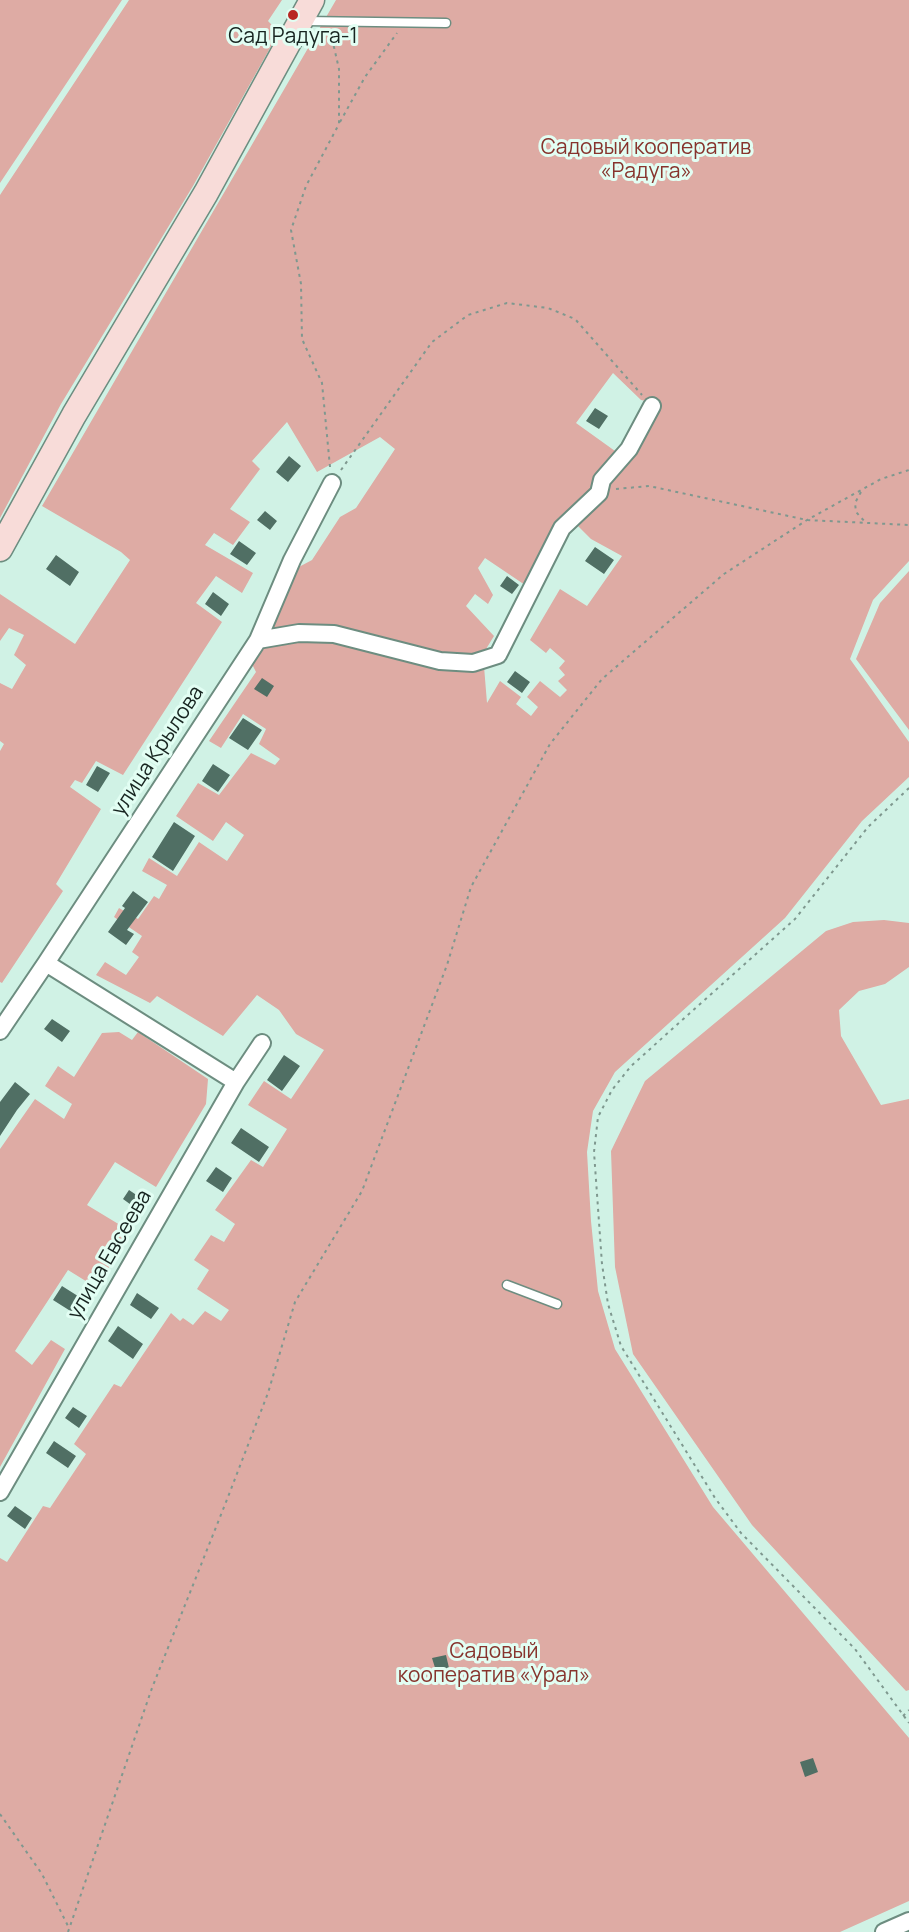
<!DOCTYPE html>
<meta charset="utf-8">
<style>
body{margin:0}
canvas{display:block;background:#d0f2e5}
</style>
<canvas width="909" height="1932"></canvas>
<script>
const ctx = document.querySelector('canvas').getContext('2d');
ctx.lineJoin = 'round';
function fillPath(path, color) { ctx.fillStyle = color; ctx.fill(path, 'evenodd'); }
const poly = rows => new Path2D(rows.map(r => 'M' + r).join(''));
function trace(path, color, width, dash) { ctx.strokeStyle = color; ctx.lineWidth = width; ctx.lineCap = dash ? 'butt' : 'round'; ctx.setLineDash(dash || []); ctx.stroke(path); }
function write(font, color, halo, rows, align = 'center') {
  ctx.font = font + ' Manrope,sans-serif'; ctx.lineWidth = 6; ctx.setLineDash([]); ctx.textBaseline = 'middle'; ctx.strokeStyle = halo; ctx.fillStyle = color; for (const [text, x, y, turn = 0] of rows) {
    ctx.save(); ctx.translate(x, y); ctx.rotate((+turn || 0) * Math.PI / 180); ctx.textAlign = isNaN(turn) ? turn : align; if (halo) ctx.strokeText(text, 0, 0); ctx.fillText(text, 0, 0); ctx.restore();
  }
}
const green = poly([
 [0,0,122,0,0,183],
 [129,0,282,0,268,21,279,32,193,186,61,404,0,518,0,195],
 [336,0,909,0,909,561,873,600,850,659,909,742,909,777,862,821,785,918,615,1072,593,1111,587,1152,591,1221,598,1291,615,1349,713,1507,909,1738,909,1901,840,1932,0,1932,0,1558,7,1562,43,1506,50,1508,86,1454,74,1444,114,1384,121,1387,171,1313,180,1321,183,1318,193,1325,205,1311,221,1321,229,1310,197,1289,209,1270,194,1260,211,1235,224,1242,235,1224,215,1210,251,1160,263,1167,287,1129,248,1105,264,1081,291,1099,324,1050,296,1034,279,1010,257,995,223,1036,157,996,150,1003,96,975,105,962,126,975,139,957,132,952,142,936,114,917,119,908,138,919,154,896,159,899,167,885,142,871,149,858,177,876,199,842,227,861,244,835,226,822,213,841,176,816,198,783,219,795,251,753,275,765,280,759,259,744,266,729,243,714,221,748,209,741,256,672,251,662,265,645,297,568,312,560,340,517,356,508,395,449,380,437,317,472,287,422,252,461,260,469,230,509,250,522,233,545,214,533,205,545,253,573,242,593,216,576,196,603,222,622,123,775,96,761,82,783,75,780,70,787,101,809,56,884,63,891,2,983,0,982,0,751,4,744,0,741,0,683,12,689,26,665,14,655,24,635,9,628,0,641,0,594,75,644,130,560,121,552,42,506],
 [613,373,641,400,656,403,656,414,635,455,610,482,604,498,578,526,591,539,622,556,587,606,560,589,530,640,546,653,550,648,565,661,559,668,565,675,558,681,567,690,560,697,540,681,527,697,538,707,531,716,516,704,521,697,500,681,487,703,483,654,494,636,466,606,475,594,488,604,493,595,478,568,485,558,525,585,592,490,598,472,615,451,576,423],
 [909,571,909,730,856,659,880,603],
 [884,920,909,923,909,967,885,984,859,991,839,1010,841,1036,881,1105,909,1099,909,1690,906,1691,752,1525,633,1354,615,1267,611,1151,645,1081,826,931,853,922],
 [119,1032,132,1040,138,1032,208,1079,206,1104,156,1187,115,1162,87,1205,130,1231,97,1288,68,1270,15,1351,32,1365,51,1340,65,1349,0,1467,0,1149,35,1099,64,1119,72,1104,45,1086,58,1066,74,1077,102,1033]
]);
const building = poly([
 [595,408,608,416,599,429,586,421],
 [289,456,301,466,288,482,276,472],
 [265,511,277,521,270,530,257,520],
 [239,541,256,553,247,565,230,554],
 [595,547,614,560,604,574,585,561],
 [56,555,79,572,70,586,46,569],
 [507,576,519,585,512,594,500,586],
 [213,592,229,604,221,616,205,604],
 [515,671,530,682,522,693,507,682],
 [262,678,274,686,267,697,254,689],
 [243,718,262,730,248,750,229,738],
 [213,764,230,775,218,792,202,781],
 [97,766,110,773,98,792,86,785],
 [174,822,195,836,173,871,152,857],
 [133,891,148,902,127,930,134,934,126,945,108,932,125,908,122,906],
 [52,1019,70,1031,62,1042,44,1029],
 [284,1055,300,1066,282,1091,267,1080],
 [15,1082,30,1094,17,1110,0,1136,0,1102],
 [241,1128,269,1147,259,1162,231,1143],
 [216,1167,232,1178,223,1192,206,1181],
 [129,1190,144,1200,138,1210,123,1199],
 [62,1286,81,1298,72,1312,53,1300],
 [137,1293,159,1308,151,1319,130,1305],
 [118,1326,143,1344,133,1359,108,1341],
 [73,1407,87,1416,79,1428,65,1418],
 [54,1441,76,1456,68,1468,46,1453],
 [15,1506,32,1518,25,1529,7,1516],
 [446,1655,449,1668,436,1671,432,1658],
 [813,1758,818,1772,805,1777,800,1762]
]);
const path = poly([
 [340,122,365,77,397,33],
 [330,467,322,383,302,339,301,284,291,230,306,186,339,124,339,69,331,34],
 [341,470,432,342,468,315,507,303,548,308,575,319,642,395],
 [616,489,649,486,807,520,909,525],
 [861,492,855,503,856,512,866,523],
 [909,788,868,827,795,919,631,1066,612,1090,598,1117,594,1152,602,1264,608,1304,621,1346,715,1498,741,1533,855,1649,909,1723],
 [903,1716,909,1710],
 [0,1814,42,1874,69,1928],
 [68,1932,152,1688,228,1497,268,1393,295,1302,362,1191,447,965,471,887,550,744,602,679,724,574,807,520,881,479,909,470]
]);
const service = poly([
 [305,21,446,23],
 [507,1285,557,1304]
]);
const minor = poly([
 [258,640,299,633,334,634,440,661,473,663,498,655,562,528,599,493,602,480,629,449,652,406],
 [46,963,236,1082],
 [0,1031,46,963,258,640,292,560,332,483],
 [0,1492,236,1082,262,1043],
 [884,1932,909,1921]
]);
const secondary = poly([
 [0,549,74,415,206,193,312,0]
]);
const markers = [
 [293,15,6,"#b82924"]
];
const poiNames = [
 ["Сад Радуга-1",293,37]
];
const parkNames = [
 ["Садовый кооператив",646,148],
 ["«Радуга»",646,172],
 ["Садовый",494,1652],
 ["кооператив «Урал»",494,1676]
];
const streetNames = [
 ["улица Крылова",158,751,-57],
 ["улица Евсеева",110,1255,-60]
];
fillPath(green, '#deaba4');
fillPath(building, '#506f64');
trace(service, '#6d8d80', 11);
trace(minor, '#6d8d80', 20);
trace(secondary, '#6d8d80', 27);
trace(path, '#7f988f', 2, [3, 4.5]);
trace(service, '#fff', 8);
trace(minor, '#fff', 16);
trace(secondary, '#f8dcd9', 24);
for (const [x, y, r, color] of markers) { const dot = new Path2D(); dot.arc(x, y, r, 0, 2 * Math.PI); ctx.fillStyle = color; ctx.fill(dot); trace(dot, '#e2fef3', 2); }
write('21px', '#172420', '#e2fef3', poiNames);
write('21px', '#87342d', '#e2fef3', parkNames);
write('21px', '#172420', '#e2fef3', streetNames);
</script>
